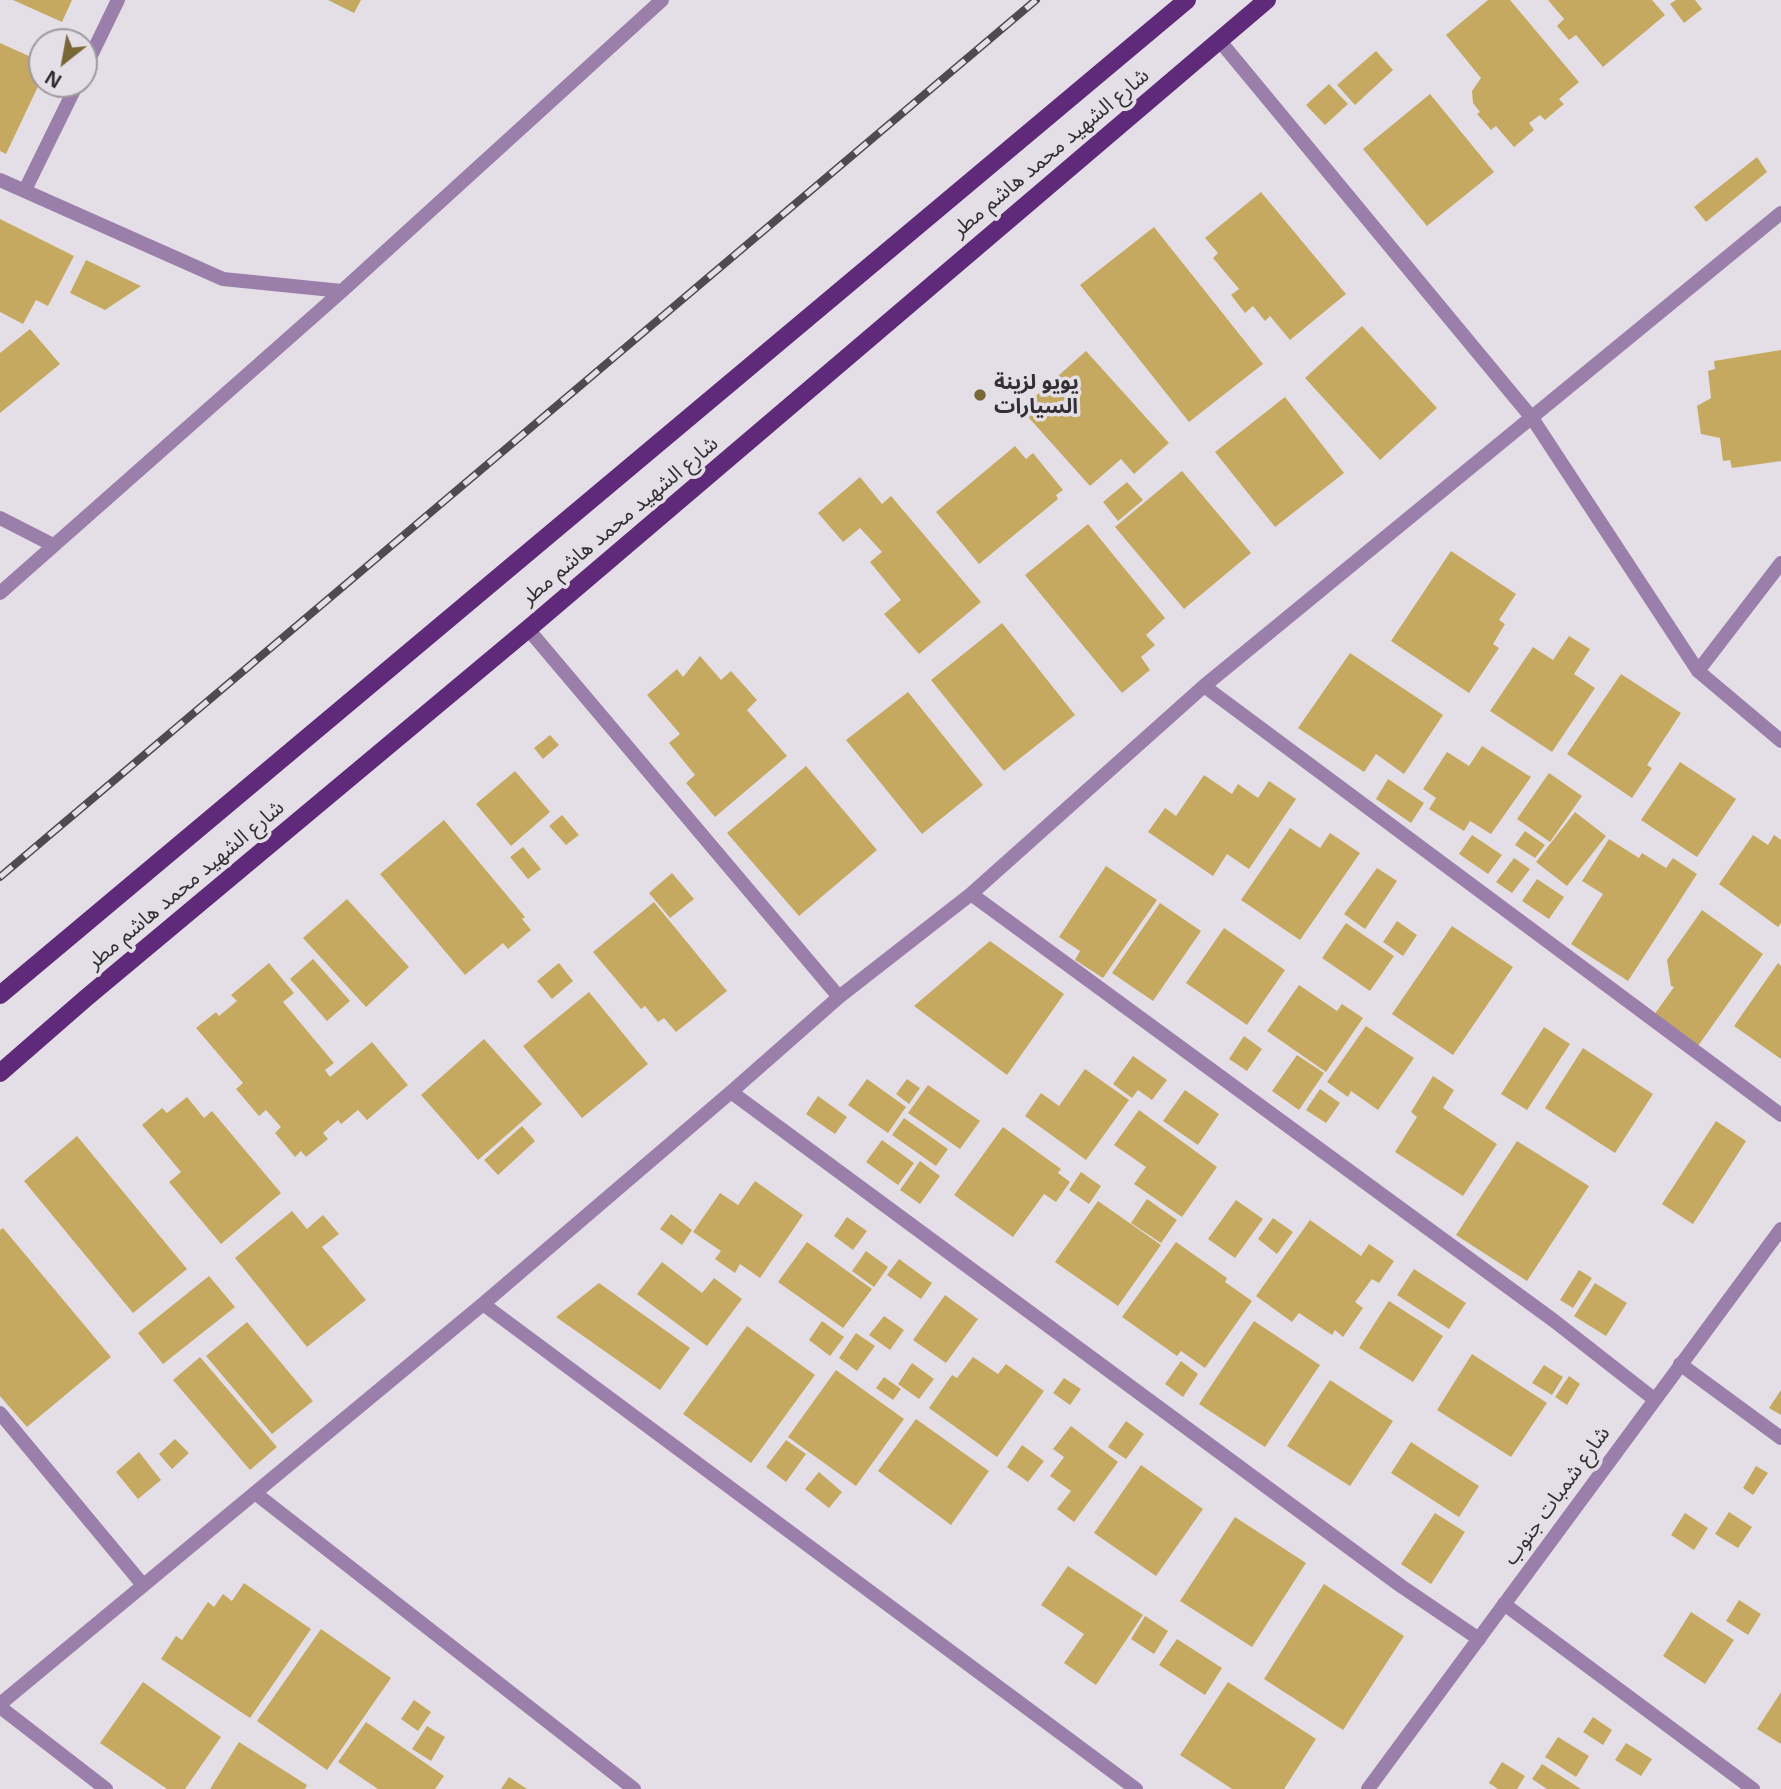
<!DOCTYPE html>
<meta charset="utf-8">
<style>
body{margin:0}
#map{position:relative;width:1781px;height:1789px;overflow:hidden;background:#e4dfe7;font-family:"Open Sans",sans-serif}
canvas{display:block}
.north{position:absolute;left:28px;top:28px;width:70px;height:70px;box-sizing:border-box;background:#e4dfe7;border:2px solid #9d999f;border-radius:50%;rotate:211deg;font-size:19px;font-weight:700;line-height:28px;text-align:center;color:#323033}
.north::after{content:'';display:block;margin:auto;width:24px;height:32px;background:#7a6736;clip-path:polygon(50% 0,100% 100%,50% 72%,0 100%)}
</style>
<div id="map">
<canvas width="1781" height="1789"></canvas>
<div class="north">N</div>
</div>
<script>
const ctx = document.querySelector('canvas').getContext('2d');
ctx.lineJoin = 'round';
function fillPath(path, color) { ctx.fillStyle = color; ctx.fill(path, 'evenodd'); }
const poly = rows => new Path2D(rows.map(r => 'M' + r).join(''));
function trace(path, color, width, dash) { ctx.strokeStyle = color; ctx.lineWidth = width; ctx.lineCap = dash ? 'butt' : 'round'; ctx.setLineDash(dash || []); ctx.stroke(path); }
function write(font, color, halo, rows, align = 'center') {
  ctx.font = font + ' "Open Sans","Noto Sans Arabic",sans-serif'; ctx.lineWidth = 7; ctx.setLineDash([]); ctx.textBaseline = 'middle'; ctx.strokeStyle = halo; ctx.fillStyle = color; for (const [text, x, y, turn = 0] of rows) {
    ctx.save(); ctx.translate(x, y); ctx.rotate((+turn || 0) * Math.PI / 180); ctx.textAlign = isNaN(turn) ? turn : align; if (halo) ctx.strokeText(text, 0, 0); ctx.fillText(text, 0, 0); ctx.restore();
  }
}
const building = poly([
 [13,0,72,0,62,22],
 [328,0,361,0,354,13],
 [1488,0,1510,0,1579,82,1559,99,1564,104,1545,120,1540,115,1529,123,1534,130,1514,147,1496,126,1491,130,1477,114,1480,112,1473,103,1472,91,1481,78,1446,35],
 [1548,0,1652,0,1665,15,1603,67,1576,35,1569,40,1557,26,1564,19],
 [1676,0,1695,0,1702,9,1684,23,1670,4],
 [0,43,42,62,42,78,6,154,0,151],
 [1376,51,1393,70,1355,105,1337,85],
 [1329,84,1348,104,1325,125,1306,105],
 [1430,94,1494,172,1427,226,1363,149],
 [1757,157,1767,172,1706,222,1694,207],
 [1261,192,1346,294,1290,340,1270,316,1265,321,1253,306,1245,313,1231,295,1239,289,1213,258,1218,253,1205,238],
 [0,219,74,256,48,306,36,300,23,324,0,312],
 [1154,227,1263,364,1189,422,1080,285],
 [86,260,141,286,105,310,70,293],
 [1362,326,1437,408,1380,460,1305,378],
 [30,329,60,364,0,413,0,353],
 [1781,350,1781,461,1732,468,1730,460,1723,461,1720,438,1701,434,1697,406,1711,398,1708,371,1715,369,1714,361],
 [1086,351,1169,443,1134,474,1121,459,1090,486,1021,409],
 [1285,397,1344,473,1275,527,1215,452],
 [1015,446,1026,459,1033,453,1063,490,1056,495,1058,499,979,564,936,512],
 [1182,471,1251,553,1184,609,1115,527],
 [860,477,882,504,891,496,981,602,919,654,884,614,901,600,870,562,882,552,860,528,843,542,818,513],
 [1127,482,1143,500,1118,521,1103,502],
 [1088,524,1165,618,1146,635,1155,645,1141,657,1150,670,1122,693,1025,575],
 [1451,551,1516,594,1499,620,1505,624,1493,644,1499,648,1469,693,1391,641],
 [1002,623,1075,715,1004,771,931,680],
 [1569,636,1590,649,1574,674,1595,688,1552,752,1490,711,1533,647,1553,660],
 [1350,653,1443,715,1404,774,1376,754,1364,772,1298,728],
 [700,656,721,680,731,671,757,700,747,710,787,756,715,817,686,783,695,775,669,743,680,734,647,695,677,669,683,677],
 [1621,674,1681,713,1647,765,1652,768,1632,798,1567,754],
 [908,692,983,785,922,834,846,740],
 [550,735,559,745,543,759,534,748],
 [1482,746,1531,777,1491,834,1470,821,1464,831,1429,809,1436,798,1423,789,1447,752,1469,766],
 [1680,762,1736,799,1697,857,1641,820],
 [806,766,877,850,799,916,727,833],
 [515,771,550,812,511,846,476,804],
 [1549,773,1582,796,1550,842,1517,819],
 [1204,775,1232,794,1238,784,1258,798,1269,781,1296,799,1249,869,1227,854,1213,876,1148,832,1165,808,1176,816],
 [1388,779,1424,803,1411,823,1376,799],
 [1575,812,1606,836,1567,886,1536,862],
 [562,815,579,835,566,845,549,826],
 [444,820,525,917,522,919,531,930,508,949,503,943,465,975,380,874],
 [1290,828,1320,848,1330,833,1360,853,1300,940,1241,900],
 [1525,831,1545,845,1535,858,1515,845],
 [1472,835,1502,855,1488,874,1459,854],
 [1753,835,1768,845,1774,835,1781,840,1781,923,1778,927,1719,884],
 [1609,839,1639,858,1642,853,1666,868,1673,858,1697,874,1628,981,1571,944,1603,894,1582,881],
 [523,847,541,869,528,879,510,857],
 [1514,858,1530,869,1512,893,1496,882],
 [1106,866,1157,900,1103,978,1075,960,1080,951,1059,937],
 [1377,868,1397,881,1365,929,1344,914],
 [672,873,694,899,670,918,649,893],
 [1537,879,1564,897,1549,919,1522,901],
 [347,899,409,967,366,1007,303,938],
 [654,902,727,991,676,1032,664,1018,658,1022,645,1006,641,1009,593,952],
 [1160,903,1201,931,1153,1001,1112,973],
 [1702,910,1763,954,1698,1046,1654,1015,1674,987,1671,986,1667,960],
 [1397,921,1417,935,1403,956,1383,942],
 [1346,923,1394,956,1370,991,1322,958],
 [1452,926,1513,967,1453,1055,1392,1014],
 [1224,928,1285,970,1247,1025,1186,983],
 [990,941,1064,994,1007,1075,914,1006],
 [313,959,350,1001,327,1021,290,979],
 [269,963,294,993,283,1002,334,1063,325,1070,330,1077,372,1042,408,1085,367,1120,358,1110,341,1124,338,1120,323,1133,328,1139,306,1157,301,1151,295,1157,275,1133,281,1127,266,1110,259,1116,236,1089,243,1083,196,1028,216,1012,219,1016,237,1001,231,995],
 [559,963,573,981,552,999,537,981],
 [1778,963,1781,966,1781,1059,1734,1026],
 [1299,985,1337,1011,1342,1004,1363,1018,1326,1072,1267,1031],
 [589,992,648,1064,582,1118,523,1046],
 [1366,1026,1414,1058,1378,1110,1351,1091,1348,1097,1327,1082],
 [1544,1027,1570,1044,1527,1110,1501,1094],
 [1244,1036,1262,1049,1247,1071,1229,1059],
 [484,1039,542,1104,478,1160,421,1095],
 [1583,1048,1653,1094,1615,1153,1545,1108],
 [1297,1055,1324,1073,1299,1110,1272,1091],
 [1133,1056,1167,1080,1152,1100,1138,1090,1132,1098,1113,1084],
 [1085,1069,1129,1100,1086,1160,1025,1116,1041,1093,1059,1106],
 [1433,1076,1454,1090,1443,1108,1497,1144,1463,1196,1395,1152,1417,1117,1411,1112],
 [867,1079,906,1107,888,1133,848,1105],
 [907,1079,920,1088,909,1104,896,1094],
 [928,1085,980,1121,960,1149,908,1113],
 [1320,1089,1340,1103,1326,1123,1306,1110],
 [1185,1090,1219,1114,1198,1145,1163,1121],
 [818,1096,847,1117,835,1134,806,1114],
 [187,1097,204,1118,212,1111,281,1193,221,1244,169,1182,181,1172,142,1125,162,1108,167,1113],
 [1139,1110,1217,1167,1182,1217,1134,1184,1146,1167,1114,1145],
 [904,1118,948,1149,936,1166,892,1135],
 [1716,1121,1746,1141,1693,1224,1662,1204],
 [522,1126,535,1141,498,1175,484,1160],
 [1003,1127,1061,1169,1058,1173,1070,1182,1056,1202,1044,1194,1013,1237,954,1195],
 [77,1136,187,1269,133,1313,24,1181],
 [882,1140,914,1163,898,1185,866,1162],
 [1517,1141,1589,1186,1527,1281,1456,1235],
 [920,1161,940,1176,920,1204,900,1190],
 [1081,1172,1101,1186,1089,1204,1069,1190],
 [755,1181,803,1215,760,1278,740,1264,735,1273,715,1259,721,1251,693,1232,720,1193,738,1205],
 [1147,1199,1177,1220,1161,1243,1131,1223],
 [1236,1200,1263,1219,1235,1258,1208,1239],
 [1098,1201,1161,1245,1118,1306,1055,1262],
 [292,1211,307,1229,323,1215,339,1234,322,1247,366,1300,307,1347,235,1258],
 [671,1214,692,1230,682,1245,660,1229],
 [847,1217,867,1231,853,1250,834,1236],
 [1273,1218,1293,1232,1277,1254,1258,1239],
 [1310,1220,1361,1256,1369,1244,1394,1261,1379,1283,1372,1279,1355,1302,1363,1308,1343,1337,1335,1330,1332,1335,1299,1313,1292,1322,1256,1296],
 [3,1228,111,1357,27,1427,0,1396,0,1230],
 [807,1242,872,1289,843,1328,778,1282],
 [1176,1242,1227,1278,1225,1282,1252,1301,1205,1368,1181,1351,1177,1356,1122,1317],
 [866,1251,888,1267,874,1287,852,1271],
 [899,1259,932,1283,921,1299,887,1275],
 [662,1262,702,1293,714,1278,742,1299,707,1346,637,1294],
 [1414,1269,1466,1303,1449,1329,1397,1295],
 [1579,1270,1592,1278,1573,1308,1560,1300],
 [209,1276,235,1307,163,1364,138,1333],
 [599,1283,690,1348,660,1390,556,1317],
 [1595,1283,1627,1303,1606,1336,1574,1316],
 [945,1295,978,1319,946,1363,913,1340],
 [1389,1301,1443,1336,1413,1382,1359,1348],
 [884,1316,904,1330,890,1350,869,1335],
 [822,1321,844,1337,830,1356,809,1340],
 [1254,1321,1320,1365,1265,1447,1199,1404],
 [247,1322,313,1401,272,1434,206,1356],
 [747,1326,815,1375,751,1463,683,1414],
 [856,1333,875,1346,857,1371,839,1358],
 [1472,1354,1547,1403,1511,1457,1437,1410],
 [200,1357,277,1447,250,1470,173,1380],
 [973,1357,998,1374,1006,1364,1044,1391,997,1457,929,1408,952,1375,957,1378],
 [1181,1361,1198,1374,1183,1397,1165,1384],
 [912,1363,934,1379,919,1399,898,1384],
 [1544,1365,1563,1377,1552,1395,1532,1383],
 [836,1370,904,1419,856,1486,788,1437],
 [1569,1376,1580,1384,1567,1405,1555,1397],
 [884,1377,901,1389,893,1400,876,1388],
 [1064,1378,1081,1389,1070,1405,1053,1393],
 [1330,1380,1393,1421,1350,1486,1287,1446],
 [1781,1390,1781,1415,1769,1408],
 [916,1419,989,1471,951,1525,878,1471],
 [1126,1421,1144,1434,1126,1459,1108,1447],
 [1071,1426,1118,1462,1074,1522,1057,1509,1071,1491,1050,1476,1064,1457,1053,1449],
 [175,1439,189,1453,172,1469,159,1454],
 [786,1440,806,1454,786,1482,766,1467],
 [1411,1442,1479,1486,1459,1517,1391,1473],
 [1022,1445,1044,1461,1028,1482,1007,1467],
 [139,1452,161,1480,138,1499,116,1472],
 [1141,1465,1203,1509,1156,1576,1094,1533],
 [1756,1466,1768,1473,1753,1495,1743,1488],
 [819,1472,842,1492,829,1508,805,1489],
 [1729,1512,1752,1527,1738,1548,1715,1534],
 [1435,1513,1465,1532,1431,1584,1401,1564],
 [1685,1513,1708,1528,1694,1550,1671,1535],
 [1235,1517,1306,1563,1252,1647,1180,1601],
 [1068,1566,1143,1615,1096,1685,1064,1663,1084,1634,1041,1605],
 [244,1583,311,1629,250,1718,161,1659,176,1636,182,1640,208,1602,214,1607,223,1594,232,1601],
 [1324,1584,1404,1636,1343,1730,1264,1679],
 [1739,1600,1761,1614,1748,1635,1726,1621],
 [1691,1612,1734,1640,1705,1684,1663,1656],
 [1145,1616,1168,1631,1154,1654,1131,1639],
 [321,1629,391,1678,327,1770,257,1721],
 [1177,1639,1222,1668,1205,1695,1159,1665],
 [143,1682,221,1737,185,1789,167,1789,100,1743],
 [1228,1682,1316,1739,1284,1789,1232,1789,1180,1755],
 [1781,1692,1781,1744,1757,1729],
 [414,1700,431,1712,418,1731,401,1719],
 [1593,1717,1612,1730,1603,1745,1583,1732],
 [366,1722,444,1776,435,1789,378,1789,338,1762],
 [427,1726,445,1737,431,1761,412,1749],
 [1558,1737,1589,1756,1576,1777,1545,1757],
 [239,1742,307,1785,305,1789,210,1789],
 [1626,1743,1652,1759,1641,1776,1615,1760],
 [1502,1762,1525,1776,1517,1789,1498,1789,1489,1783],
 [1542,1764,1581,1789,1547,1789,1532,1779],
 [509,1777,527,1789,501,1789]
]);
const minor = poly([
 [1219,40,1532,418,1698,671,1781,741],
 [84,70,118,0],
 [0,180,223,279,342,291],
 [25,190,77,84],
 [0,518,53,545],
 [0,593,342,291,662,0],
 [528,629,839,997],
 [1698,671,1781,563],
 [1204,686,1781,1115],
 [971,894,1553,1320,1654,1399],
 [731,1092,1401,1586,1479,1639],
 [483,1304,1136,1789],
 [1680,1364,1781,1438],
 [0,1413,143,1585],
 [255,1493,634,1789],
 [1504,1604,1753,1789],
 [0,1704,483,1304,731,1092,839,997,971,894,1204,686,1781,213],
 [0,1707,106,1789]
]);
const tertiary = poly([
 [1368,1789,1781,1229]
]);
const primary = poly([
 [0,995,1187,0],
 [0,1073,86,998,528,629,1267,0]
]);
const rail = poly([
 [0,877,1036,0]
]);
const markers = [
 [980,395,7,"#7a6736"]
];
const streetNames = [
 ["شارع الشهيد محمد هاشم مطر",1051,153,-40],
 ["شارع الشهيد محمد هاشم مطر",620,521,-40],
 ["شارع الشهيد محمد هاشم مطر",186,885,-40],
 ["شارع شمبات جنوب",1557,1496,-54]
];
const poiNames = [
 ["يويو لزينة",994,383],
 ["السيارات",994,407]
];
fillPath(building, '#c6a960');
trace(minor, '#9a7fab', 14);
trace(tertiary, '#9a7fab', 14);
trace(primary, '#5e2a79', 18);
trace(rail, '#4d4b4e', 8);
trace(rail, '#e4dfe7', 5, [16]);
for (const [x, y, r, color] of markers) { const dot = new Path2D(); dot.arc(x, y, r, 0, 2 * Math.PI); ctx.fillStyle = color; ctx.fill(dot); trace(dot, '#e4dfe7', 2.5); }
write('21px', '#323033', '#e4dfe7', streetNames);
write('bold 21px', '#323033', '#e4dfe7', poiNames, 'left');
</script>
